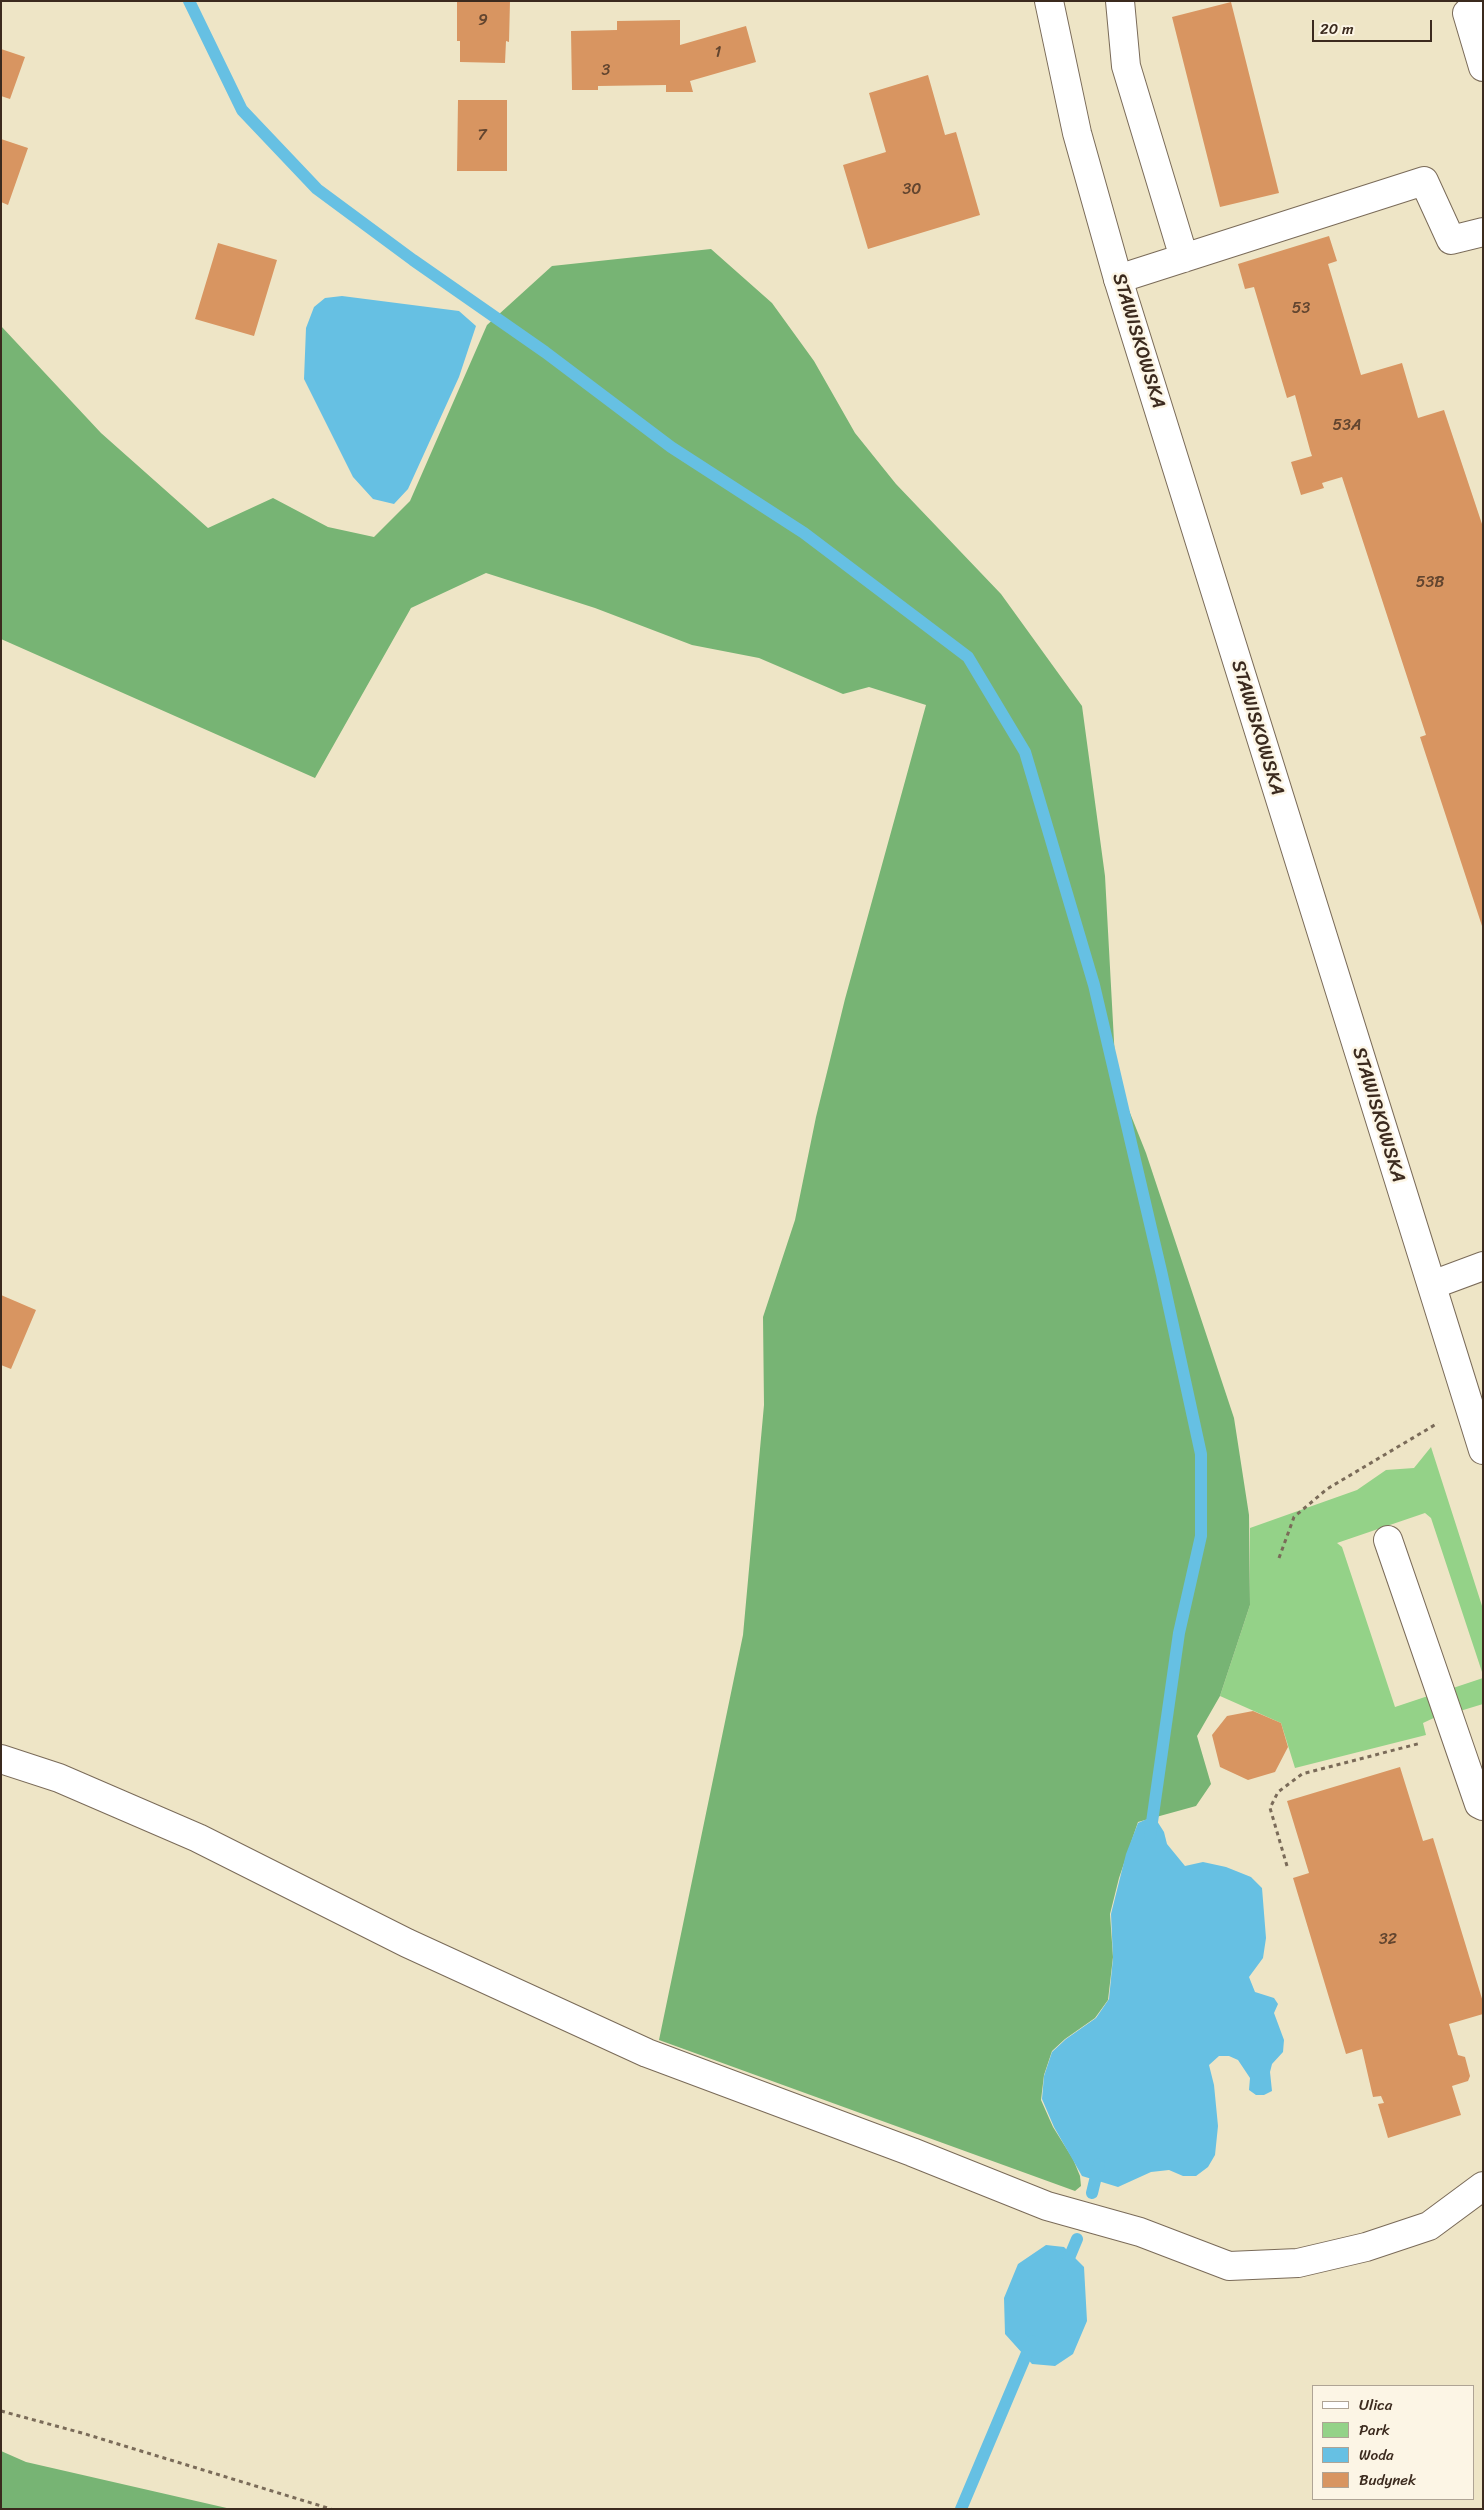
<!DOCTYPE html>
<style>
body{margin:0}
#map{position:relative;width:1484px;height:2510px;overflow:hidden;background:#eee5c6;font-family:Sriracha,sans-serif}
canvas{display:block}
.frame{position:absolute;inset:0;border:2px solid #3b2a1e;pointer-events:none}
.legend{position:absolute;left:1312px;top:2385px;width:162px;height:115px;box-sizing:border-box;background:#fcf5e5;border:1px solid #afa495;margin:0;padding:6px 9px;list-style:none;font-size:15px;color:#3b2a1e}
.legend li{display:flex;align-items:center;gap:10px;height:25px}
.legend b{width:25px;border:1px solid #afa495}
.scale{position:absolute;left:1312px;top:20px;width:120px;height:22px;box-sizing:border-box;border:2px solid #3b2a1e;border-top:0;padding-left:6px;font-size:15px;line-height:18px;white-space:nowrap;color:#3b2a1e;-webkit-text-stroke:4px #fcf5e5;paint-order:stroke}
</style>
<div id="map">
<canvas width="1484" height="2510"></canvas>
<div class="frame"></div>
<ul class="legend">
<li><b style="height:6px;background:#fff"></b>Ulica</li>
<li><b style="height:14px;background:#94d288"></b>Park</li>
<li><b style="height:14px;background:#66c0e3"></b>Woda</li>
<li><b style="height:14px;background:#d89561"></b>Budynek</li>
</ul>
<div class="scale">20 m</div>
</div>
<script>
const ctx = document.querySelector('canvas').getContext('2d');
ctx.lineJoin = 'round';
function fillPath(path, color) { ctx.fillStyle = color; ctx.fill(path, 'evenodd'); }
const poly = rows => new Path2D(rows.map(r => 'M' + r).join(''));
function trace(path, color, width, dash) { ctx.strokeStyle = color; ctx.lineWidth = width; ctx.lineCap = dash ? 'butt' : 'round'; ctx.setLineDash(dash || []); ctx.stroke(path); }
function write(font, color, halo, rows, align = 'center') {
  ctx.font = font + ' Sriracha,sans-serif'; ctx.lineWidth = 5; ctx.setLineDash([]); ctx.textBaseline = 'middle'; ctx.strokeStyle = halo; ctx.fillStyle = color; for (const [text, x, y, turn = 0] of rows) {
    ctx.save(); ctx.translate(x, y); ctx.rotate((+turn || 0) * Math.PI / 180); ctx.textAlign = isNaN(turn) ? turn : align; if (halo) ctx.strokeText(text, 0, 0); ctx.fillText(text, 0, 0); ctx.restore();
  }
}
const green = poly([
 [1431,1447,1483,1609,1483,1675,1431,1518,1425,1513,1337,1543,1342,1547,1395,1707,1431,1695,1438,1716,1423,1723,1426,1735,1295,1768,1281,1723,1220,1696,1250,1605,1250,1528,1357,1490,1386,1470,1414,1468],
 [1483,1678,1483,1704,1460,1711,1453,1688]
]);
const forest = poly([
 [711,249,772,303,814,361,855,433,896,484,1001,594,1082,706,1105,876,1116,1078,1146,1153,1234,1418,1249,1515,1250,1605,1220,1696,1197,1736,1211,1784,1196,1806,1138,1822,1119,1878,1110,1914,1113,1957,1108,2000,1095,2018,1065,2039,1052,2051,1044,2075,1041,2100,1053,2127,1073,2159,1080,2176,1081,2186,1075,2191,659,2040,743,1635,764,1405,763,1317,795,1220,816,1117,845,999,926,705,869,687,843,694,759,658,692,645,595,608,486,573,411,608,315,778,1,639,1,326,101,433,208,528,273,498,328,527,374,537,410,501,487,325,552,266],
 [1,2451,26,2462,231,2509,1,2509]
]);
const water = poly([
 [342,296,459,311,476,326,459,377,408,489,394,504,373,499,353,477,304,379,306,328,314,307,325,298],
 [1147,1819,1157,1821,1164,1832,1167,1844,1185,1866,1203,1862,1226,1867,1251,1877,1262,1888,1266,1938,1263,1958,1249,1977,1255,1992,1274,1998,1278,2004,1274,2013,1284,2040,1283,2052,1272,2064,1270,2072,1272,2091,1264,2095,1256,2095,1249,2090,1250,2078,1238,2060,1229,2056,1219,2056,1209,2065,1214,2085,1218,2126,1215,2155,1208,2167,1196,2176,1183,2176,1169,2170,1151,2172,1118,2187,1082,2176,1054,2127,1042,2099,1044,2076,1052,2052,1066,2039,1096,2018,1109,1999,1113,1958,1111,1914,1126,1854,1138,1823],
 [1046,2245,1064,2247,1084,2267,1087,2321,1073,2354,1055,2366,1032,2364,1005,2334,1004,2298,1018,2264]
]);
const stream = poly([
 [189,1,242,110,317,189,413,260,545,352,671,447,804,533,968,657,1025,752,1094,985,1162,1275,1201,1454,1201,1536,1179,1633,1150,1836],
 [1092,2193,1099,2164],
 [1064,2270,1077,2239],
 [961,2509,1032,2341]
]);
const building = poly([
 [457,1,510,1,509,42,506,41,505,63,460,62,460,41,457,41],
 [1231,2,1279,193,1220,207,1172,17],
 [680,20,680,45,746,26,756,62,690,81,693,92,666,92,666,85,598,86,598,90,572,90,571,31,617,30,617,21],
 [1,49,25,57,10,99,1,96],
 [928,75,945,135,956,132,980,215,868,249,843,165,886,152,869,93],
 [458,100,507,100,507,171,457,171],
 [1,139,28,148,8,205,1,202],
 [1329,236,1337,261,1328,264,1361,375,1402,363,1418,418,1444,410,1483,527,1483,929,1420,737,1426,735,1342,477,1322,483,1324,488,1301,495,1291,462,1312,456,1310,450,1295,395,1287,398,1254,287,1245,289,1238,264],
 [218,243,277,260,254,336,195,319],
 [1,1295,36,1310,11,1369,1,1365],
 [1253,1711,1281,1723,1288,1747,1275,1772,1248,1780,1220,1767,1212,1735,1227,1716],
 [1400,1767,1423,1841,1433,1838,1483,2002,1483,2014,1449,2024,1458,2055,1465,2057,1470,2076,1468,2081,1452,2086,1461,2115,1388,2138,1378,2104,1384,2103,1381,2096,1373,2097,1362,2049,1346,2054,1293,1878,1309,1873,1287,1801]
]);
const path = poly([
 [1279,1558,1294,1517,1327,1489,1438,1423],
 [1287,1866,1270,1808,1278,1792,1302,1774,1421,1743],
 [1,2411,82,2433,331,2509]
]);
const minor = poly([
 [1120,1,1126,66,1184,258],
 [1483,9,1467,13,1483,67],
 [1118,279,1424,181,1451,240,1483,232],
 [1432,1285,1483,1266],
 [1388,1540,1479,1804,1483,1806],
 [1,1759,59,1778,198,1838,407,1943,647,2053,912,2152,1047,2206,1140,2232,1229,2266,1298,2263,1366,2247,1429,2226,1483,2186]
]);
const major = poly([
 [1049,1,1077,133,1118,279,1483,1450]
]);
const numberNames = [
 ["9",483,21],
 ["1",718,53],
 ["3",606,71],
 ["7",482,136],
 ["30",912,190],
 ["53",1301,309],
 ["53A",1347,426],
 ["53B",1430,583],
 ["32",1388,1940]
];
const streetNames = [
 ["STAWISKOWSKA",1138,341,73],
 ["STAWISKOWSKA",1257,728,73],
 ["STAWISKOWSKA",1378,1115,73]
];
fillPath(green, '#94d288');
fillPath(forest, '#77b474');
fillPath(water, '#66c0e3');
trace(stream, '#66c0e3', 12);
fillPath(building, '#d89561');
trace(minor, '#7a6b59', 30);
trace(major, '#7a6b59', 30);
trace(path, '#7a6b59', 3, [4, 4]);
trace(minor, '#fff', 28);
trace(major, '#fff', 28);
write('16px', '#62452f', null, numberNames);
write('19px', '#3b2a1e', '#fcf5e5', streetNames);
</script>
